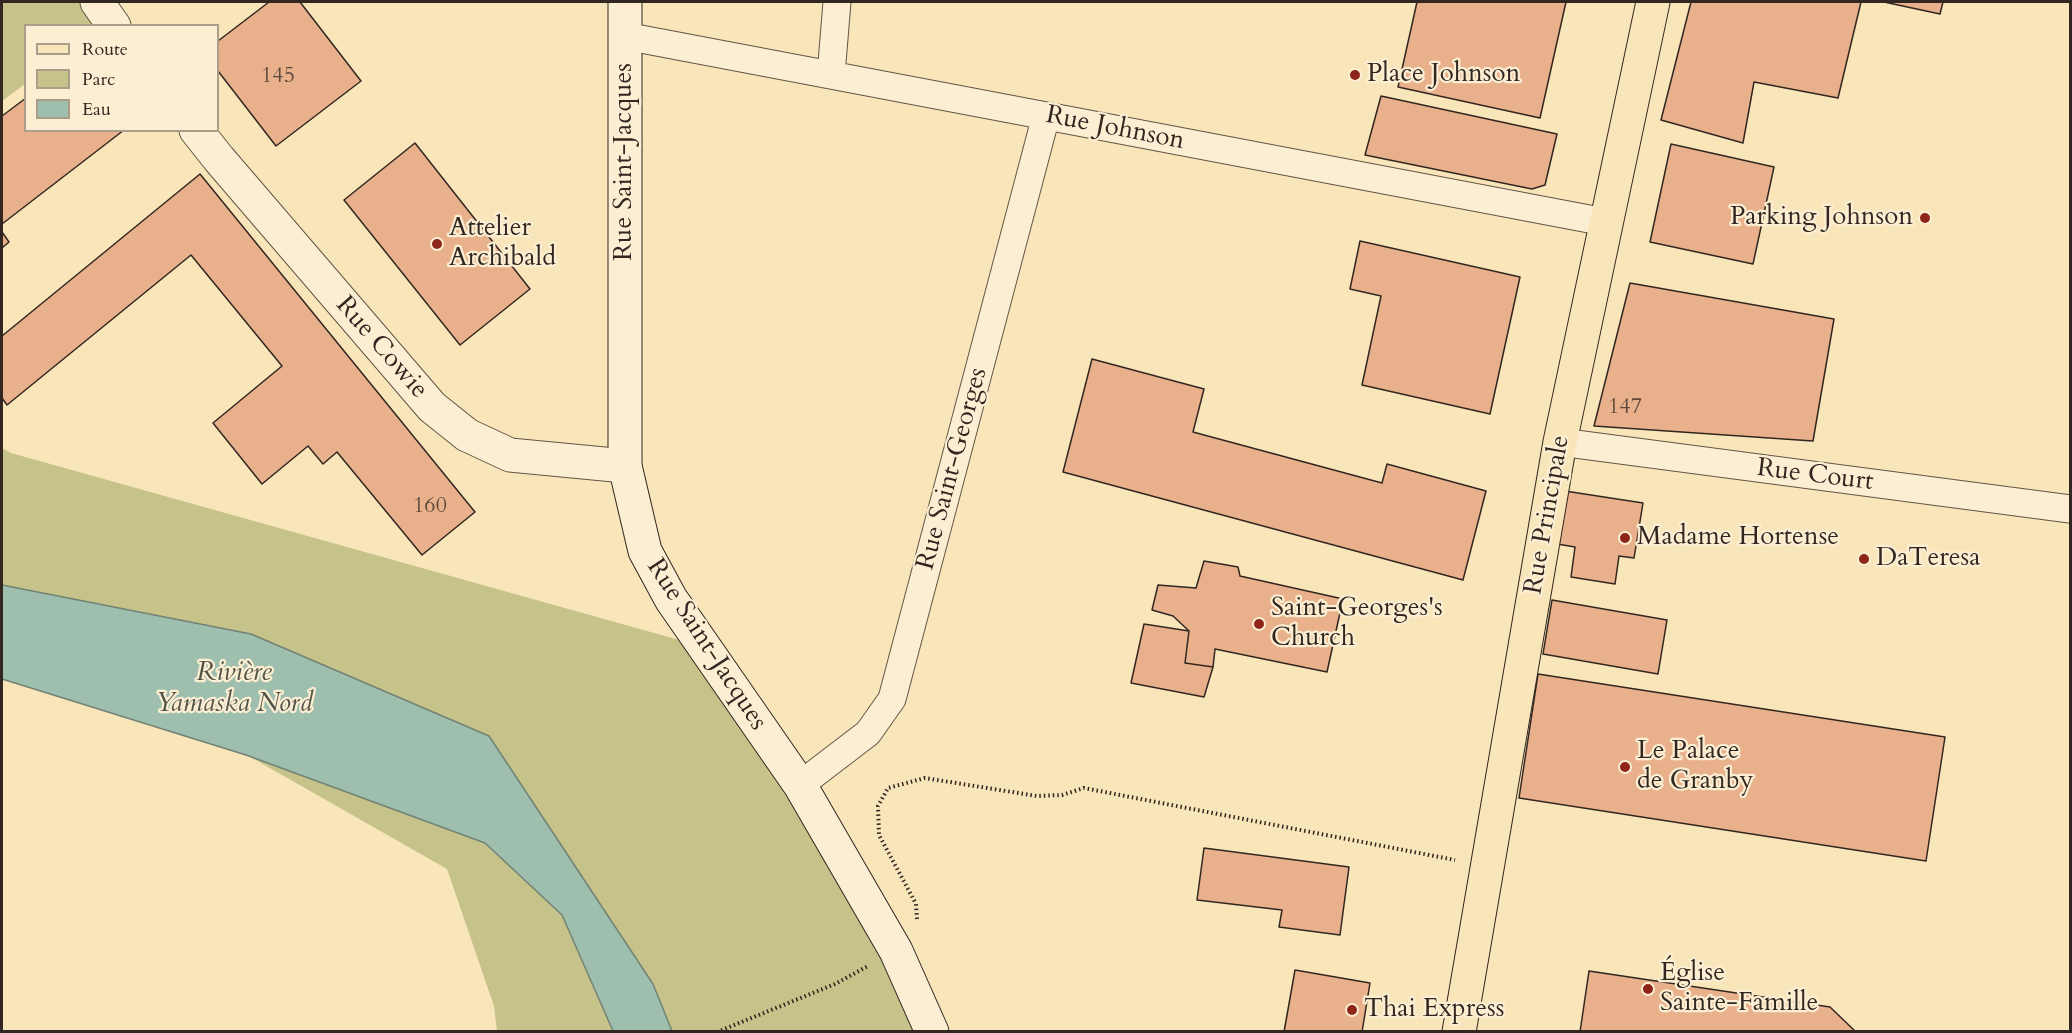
<!DOCTYPE html>
<meta charset="utf-8">
<style>
body{margin:0}
#map{position:relative;width:2072px;height:1033px;overflow:hidden;background:#f9e5ba;font-family:Cardo,serif}
canvas{display:block}
.frame{position:absolute;inset:0;border:3px solid #312620;pointer-events:none}
.legend{position:absolute;left:24px;top:24px;width:195px;height:108px;box-sizing:border-box;background:#fbeed2;border:2px solid #aa9e8b;margin:0;padding:8px 10px;list-style:none;font-size:18px;color:#312620}
.legend li{display:flex;align-items:center;gap:12px;height:30px}
.legend b{width:30px;border:2px solid #aa9e8b}
</style>
<div id="map">
<canvas width="2072" height="1033"></canvas>
<div class="frame"></div>
<ul class="legend">
<li><b style="height:8px;background:#f9e5ba"></b>Route</li>
<li><b style="height:16px;background:#c5c28a"></b>Parc</li>
<li><b style="height:16px;background:#9ebfad"></b>Eau</li>
</ul>
</div>
<script>
const ctx = document.querySelector('canvas').getContext('2d');
ctx.lineJoin = 'round';
function fillPath(path, color) { ctx.fillStyle = color; ctx.fill(path, 'evenodd'); }
const poly = rows => new Path2D(rows.map(r => 'M' + r).join(''));
function trace(path, color, width, dash) { ctx.strokeStyle = color; ctx.lineWidth = width; ctx.lineCap = dash ? 'butt' : 'round'; ctx.setLineDash(dash || []); ctx.stroke(path); }
function write(font, color, halo, rows, align = 'center') {
  ctx.font = font + ' Cardo,serif'; ctx.lineWidth = 4.5; ctx.setLineDash([]); ctx.textBaseline = 'middle'; ctx.strokeStyle = halo; ctx.fillStyle = color; for (const [text, x, y, turn = 0] of rows) {
    ctx.save(); ctx.translate(x, y); ctx.rotate((+turn || 0) * Math.PI / 180); ctx.textAlign = isNaN(turn) ? turn : align; if (halo) ctx.strokeText(text, 0, 0); ctx.fillText(text, 0, 0); ctx.restore();
  }
}
const green = poly([
 [2,2,96,2,104,25,26,26,25,84,2,101],
 [2,448,11,453,697,645,929,1031,672,1031,653,984,489,736,251,634,2,585],
 [247,755,485,843,562,915,613,1031,497,1031,494,1006,447,869]
]);
const water = poly([
 [2,585,251,634,489,736,653,984,672,1031,613,1031,562,915,485,843,246,755,2,679,2,585]
]);
const building = poly([
 [269,2,300,2,361,81,276,146,218,71,218,41,269,2],
 [1417,2,1566,2,1540,118,1398,87,1417,2],
 [1691,2,1861,2,1838,98,1754,82,1743,143,1661,120,1691,2],
 [1884,2,1943,2,1940,14,1884,2],
 [1381,96,1557,134,1545,185,1532,189,1365,155,1381,96],
 [26,98,26,130,124,130,2,224,2,116,26,98],
 [415,143,530,289,460,345,344,200,415,143],
 [1671,144,1774,167,1753,264,1650,242,1671,144],
 [200,174,475,512,422,555,337,452,323,464,308,446,262,484,213,423,282,366,191,255,7,405,2,398,2,336,200,174],
 [2,232,9,242,2,248,2,232],
 [1360,241,1520,277,1490,414,1362,385,1381,296,1350,289,1360,241],
 [1630,283,1834,319,1813,441,1594,426,1630,283],
 [1092,359,1204,389,1193,432,1382,483,1387,464,1486,491,1463,580,1063,472,1092,359],
 [1565,491,1643,503,1634,558,1619,556,1615,584,1571,577,1575,547,1557,544,1565,491],
 [1204,561,1238,567,1240,576,1343,599,1327,672,1215,649,1213,667,1185,663,1189,631,1173,616,1152,610,1158,585,1196,588,1204,561],
 [1552,600,1667,620,1658,674,1543,654,1552,600],
 [1144,624,1189,631,1185,663,1213,667,1204,697,1131,683,1144,624],
 [1538,674,1945,737,1926,861,1519,798,1538,674],
 [1204,848,1349,867,1340,935,1279,927,1282,910,1197,900,1204,848],
 [1295,970,1370,983,1362,1032,1284,1032,1295,970],
 [1589,971,1830,1007,1856,1032,1580,1032,1589,971]
]);
const path = poly([
 [917,919,916,904,879,835,878,806,888,788,925,778,1037,796,1062,795,1084,788,1455,860],
 [717,1032,835,984,868,966]
]);
const minor = poly([
 [625,36,1605,222],
 [831,75,837,2],
 [1560,442,2070,509],
 [800,785,868,733,892,699,1046,116]
]);
const tertiary = poly([
 [97,2,114,26],
 [196,130,219,159,432,407,467,435,510,455,625,466]
]);
const secondary = poly([
 [625,2,625,466,645,551,671,599,800,785,896,951,932,1032]
]);
const primary = poly([
 [1459,1032,1560,442,1653,2]
]);
const markers = [
 [1355,75,6,"#8f2418"],
 [1925,218,6,"#8f2418"],
 [437,244,6,"#8f2418"],
 [1625,538,6,"#8f2418"],
 [1864,559,6,"#8f2418"],
 [1259,624,6,"#8f2418"],
 [1625,767,6,"#8f2418"],
 [1648,989,6,"#8f2418"],
 [1352,1010,6,"#8f2418"]
];
const numberNames = [
 ["145",278,77],
 ["147",1625,408],
 ["160",430,507]
];
const poiNames = [
 ["Place Johnson",1367,75],
 ["Parking Johnson",1913,218,"right"],
 ["Attelier",449,229],
 ["Archibald",449,259],
 ["Madame Hortense",1637,538],
 ["DaTeresa",1876,559],
 ["Saint-Georges's",1271,609],
 ["Church",1271,639],
 ["Le Palace",1637,752],
 ["de Granby",1637,782],
 ["Église",1660,974],
 ["Sainte-Famille",1660,1004],
 ["Thai Express",1364,1010]
];
const streetNames = [
 ["Rue Johnson",1115,129,11],
 ["Rue Saint-Jacques",625,162,-90],
 ["Rue Cowie",381,348,49],
 ["Rue Saint-Georges",953,469,-75],
 ["Rue Court",1815,476,7],
 ["Rue Principale",1548,515,-80],
 ["Rue Saint-Jacques",706,645,57]
];
const waterNames = [
 ["Rivière",234,674],
 ["Yamaska Nord",234,705]
];
fillPath(green, '#c5c28a');
fillPath(water, '#9ebfad');
trace(water, '#728275', 1.5);
fillPath(building, '#e8b18c');
trace(building, '#312620', 1.5);
trace(minor, '#635646', 29);
trace(tertiary, '#635646', 35);
trace(secondary, '#312620', 35);
trace(primary, '#312620', 35);
trace(path, '#312620', 4, [1.5, 3]);
trace(minor, '#fbeed2', 27);
trace(tertiary, '#fbeed2', 33);
trace(secondary, '#fbeed2', 33);
trace(primary, '#f9e5ba', 33);
for (const [x, y, r, color] of markers) { const dot = new Path2D(); dot.arc(x, y, r, 0, 2 * Math.PI); ctx.fillStyle = color; ctx.fill(dot); trace(dot, '#fbeed2', 2); }
write('22px', '#5f493b', null, numberNames);
write('26px', '#312620', '#fbeed2', poiNames, 'left');
write('26px', '#312620', '#fbeed2', streetNames);
write('italic 27px', '#52544a', '#fbeed2', waterNames);
</script>
